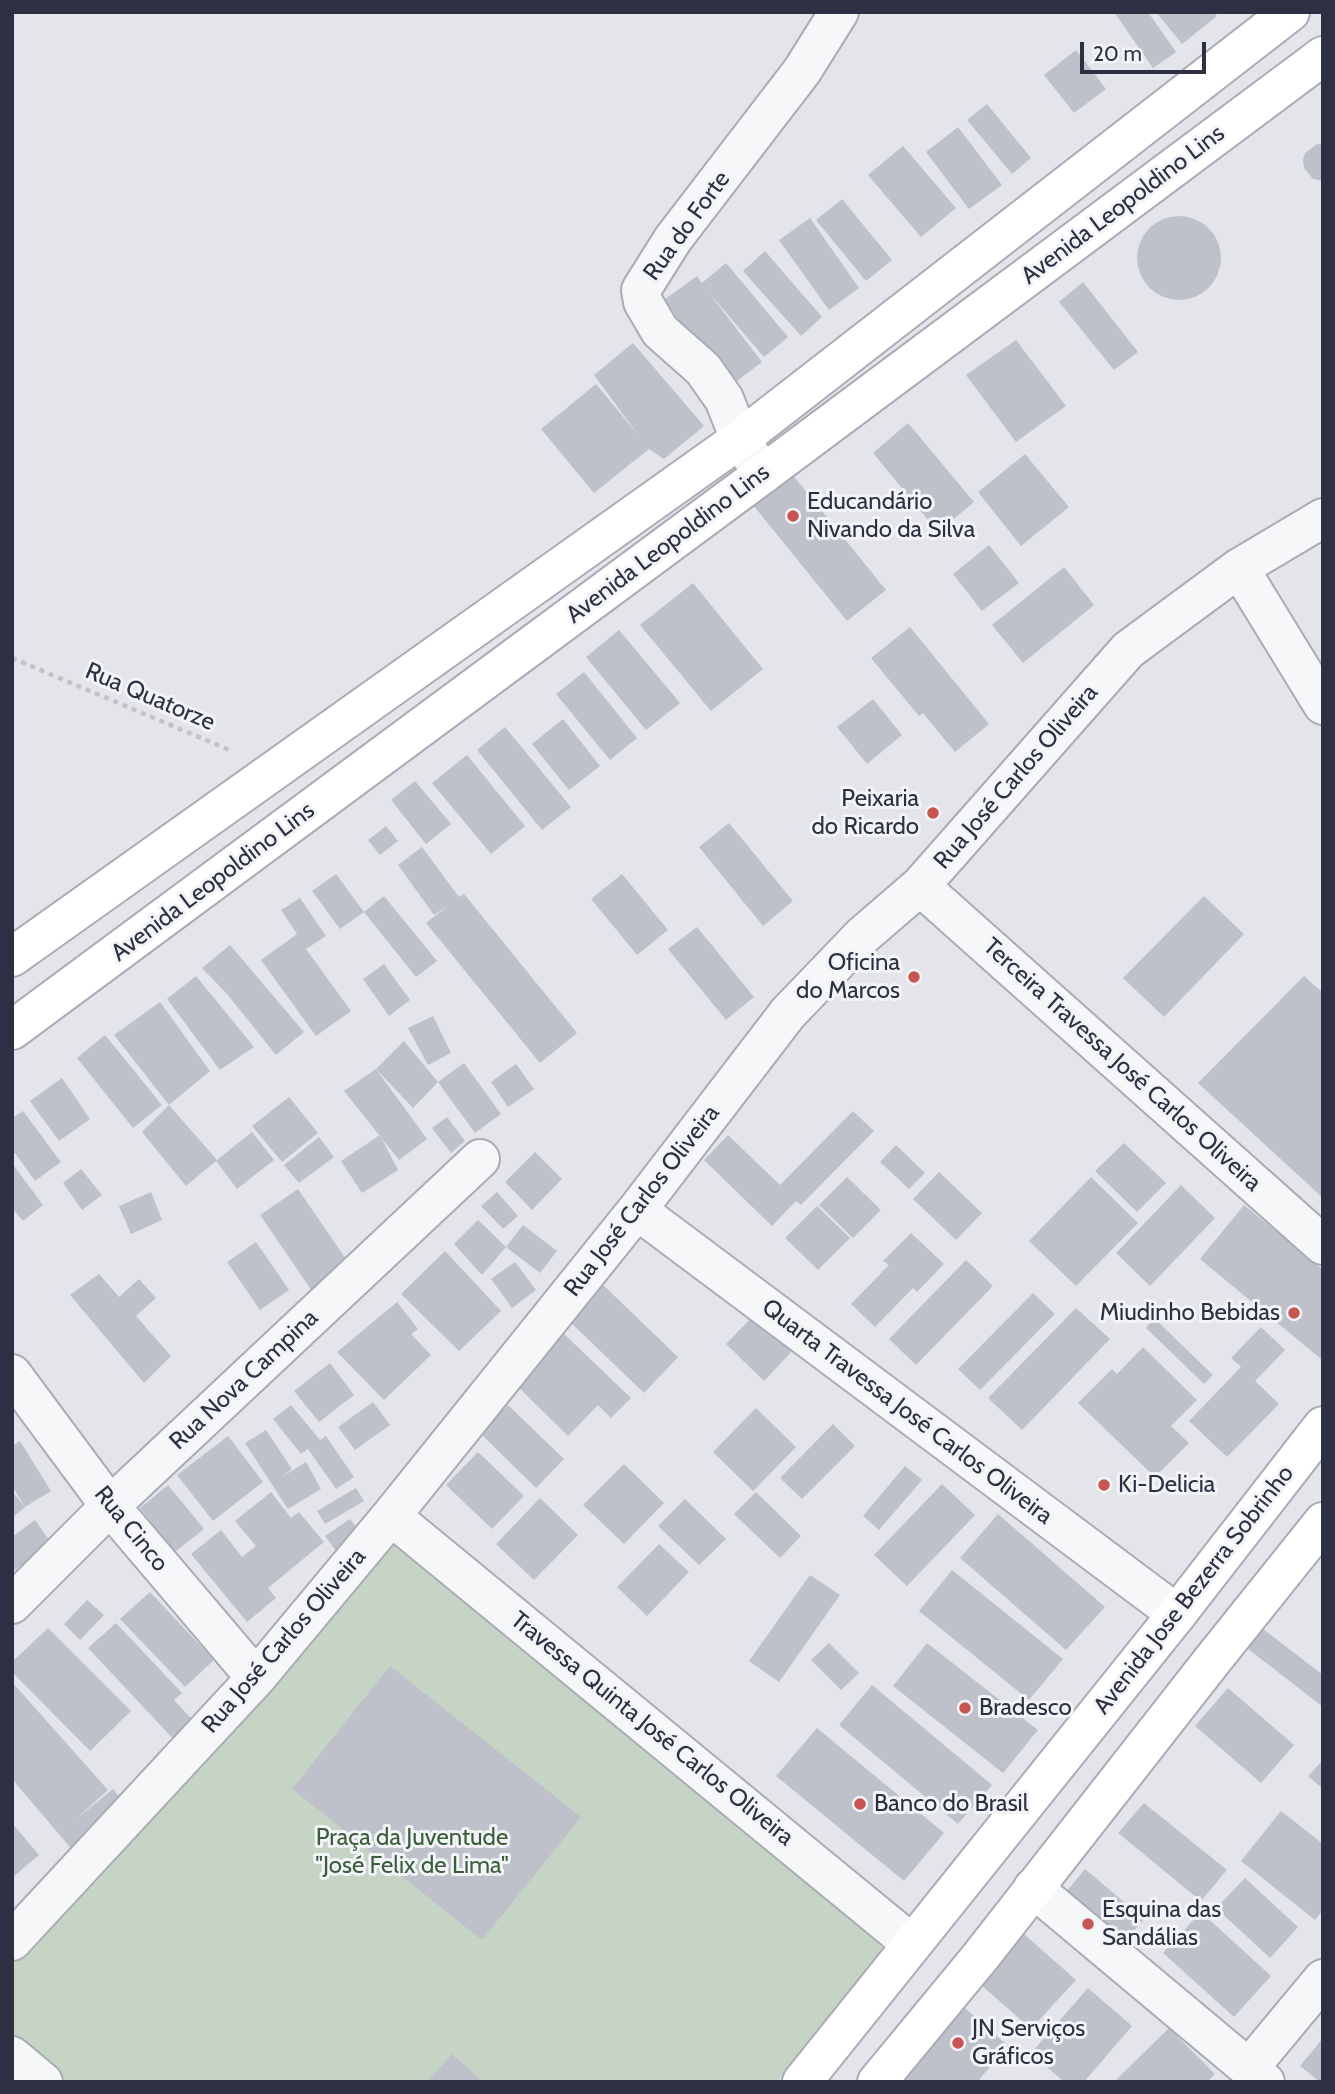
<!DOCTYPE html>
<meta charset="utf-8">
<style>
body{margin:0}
#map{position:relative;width:1335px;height:2094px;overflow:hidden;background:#e4e5eb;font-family:Cabin,sans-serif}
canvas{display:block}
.frame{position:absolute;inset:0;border:14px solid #2c3042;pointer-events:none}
.scale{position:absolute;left:1080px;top:42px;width:126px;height:32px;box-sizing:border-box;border:4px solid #2c3042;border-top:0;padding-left:9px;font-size:21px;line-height:24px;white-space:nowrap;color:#2c3042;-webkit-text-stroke:5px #f3f4f8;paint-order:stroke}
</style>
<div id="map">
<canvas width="1335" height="2094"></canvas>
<div class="frame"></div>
<div class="scale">20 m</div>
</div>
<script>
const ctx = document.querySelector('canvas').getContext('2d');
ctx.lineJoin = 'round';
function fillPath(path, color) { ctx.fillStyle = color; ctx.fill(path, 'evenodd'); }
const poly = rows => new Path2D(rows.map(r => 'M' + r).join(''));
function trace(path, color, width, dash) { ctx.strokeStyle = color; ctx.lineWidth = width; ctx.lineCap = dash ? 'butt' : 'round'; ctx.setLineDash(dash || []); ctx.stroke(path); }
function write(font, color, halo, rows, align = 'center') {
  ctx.font = font + ' Cabin,sans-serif'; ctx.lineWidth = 6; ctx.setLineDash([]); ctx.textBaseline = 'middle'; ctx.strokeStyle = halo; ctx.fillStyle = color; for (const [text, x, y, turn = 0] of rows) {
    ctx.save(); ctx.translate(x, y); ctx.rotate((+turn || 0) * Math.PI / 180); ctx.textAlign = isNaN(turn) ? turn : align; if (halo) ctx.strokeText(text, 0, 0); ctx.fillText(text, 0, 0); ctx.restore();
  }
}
const green = poly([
 [389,1533,887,1951,777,2082,55,2082,12,2046,12,1957]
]);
const building = poly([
 [1114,12,1148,12,1176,52,1153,68],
 [1156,12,1213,12,1217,16,1182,44],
 [1076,50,1106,89,1074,113,1044,75],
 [987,104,1031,158,1012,174,967,120],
 [958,127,1002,185,969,209,926,152],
 [1317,144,1323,144,1323,181,1313,179,1304,168,1303,160,1305,153],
 [903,146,956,208,921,237,868,175],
 [842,199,892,260,866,281,816,220],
 '1137 258a42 42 0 1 1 84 0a42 42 0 1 1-84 0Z',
 [810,218,859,288,829,310,779,240],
 [765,251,822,317,801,336,743,271],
 [726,263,788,337,764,357,709,293,762,362,729,387,664,300,697,276,702,283],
 [1083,282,1138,352,1114,370,1059,302],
 [1016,340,1066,406,1016,442,966,375],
 [633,343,704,426,664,459,649,449,594,493,541,429,596,384,639,436,594,375],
 [908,423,974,502,938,532,873,453],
 [1025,454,1069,507,1021,546,978,492],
 [792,474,886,590,847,621,753,505],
 [989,545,1019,583,982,611,953,574],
 [1064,567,1094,605,1023,663,992,625],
 [693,583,763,669,711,711,640,625],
 [910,627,989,724,955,752,923,713,919,716,871,658],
 [619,630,680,703,646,730,586,657],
 [584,672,637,738,610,760,556,694],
 [873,699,902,735,867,764,837,727],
 [563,719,600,766,569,790,532,744],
 [505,727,571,807,542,830,477,750],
 [467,755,525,826,491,854,432,783],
 [415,781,451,824,426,844,391,800],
 [729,823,793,901,763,926,699,847],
 [386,826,398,841,380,855,368,840],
 [422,847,459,897,464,894,577,1033,540,1063,426,923,450,904,434,915,398,865],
 [336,874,364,912,340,929,312,891],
 [622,874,668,930,637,955,591,899],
 [384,896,437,961,416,977,364,912],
 [1204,896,1244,934,1164,1017,1123,978],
 [300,898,326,936,306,949,351,1011,316,1036,261,960,297,934,281,910],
 [697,927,754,997,726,1020,668,949],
 [230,945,304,1032,276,1055,227,994,202,968],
 [384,964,410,1000,389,1016,363,979],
 [196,976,254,1047,220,1070,167,999],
 [1304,976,1323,993,1323,1198,1198,1083],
 [160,1002,210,1071,169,1105,114,1035],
 [433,1016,451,1053,428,1065,408,1028],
 [105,1035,162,1105,133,1128,77,1058],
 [404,1041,438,1082,464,1063,501,1114,475,1133,438,1082,413,1108,376,1069,427,1139,399,1160,344,1091,376,1069],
 [516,1064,534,1089,508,1107,491,1082],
 [62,1078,90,1119,59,1141,30,1101],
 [289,1097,318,1133,282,1162,252,1126],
 [169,1105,217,1160,252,1132,274,1160,237,1189,216,1161,186,1186,142,1132],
 [23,1111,61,1162,35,1181,15,1153,12,1156,12,1118],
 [853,1111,874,1131,801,1205,796,1201,772,1226,704,1160,728,1135,780,1185],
 [447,1117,465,1141,451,1153,432,1128],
 [380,1135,398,1170,362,1193,341,1161],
 [319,1137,334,1157,299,1183,284,1165],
 [1124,1143,1166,1183,1137,1212,1095,1171],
 [896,1145,925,1173,909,1189,880,1162],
 [535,1152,562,1179,532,1210,505,1182],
 [12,1163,43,1205,23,1221,12,1208],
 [81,1169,102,1195,82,1210,63,1183],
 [939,1172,982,1213,956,1240,913,1199],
 [847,1177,881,1210,853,1238,819,1205],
 [1091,1177,1138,1223,1076,1286,1029,1241],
 [1181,1185,1215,1218,1150,1286,1116,1253],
 [298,1189,350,1265,312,1291,260,1215],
 [151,1192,162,1220,131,1234,119,1206],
 [497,1192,518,1216,503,1229,481,1206],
 [1244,1205,1323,1270,1321,1359,1200,1259],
 [817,1206,850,1238,818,1270,785,1238],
 [478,1220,506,1247,523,1225,557,1251,540,1273,506,1247,482,1275,454,1244],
 [911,1233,944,1264,917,1292,913,1288,875,1327,851,1304,889,1265,883,1261],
 [256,1242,289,1290,260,1310,227,1262],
 [445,1251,501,1311,459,1351,401,1294],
 [966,1260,993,1286,916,1365,889,1339],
 [515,1262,536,1290,512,1308,491,1279],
 [99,1274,119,1297,139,1279,156,1298,136,1316,171,1356,144,1383,70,1295],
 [600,1282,678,1357,644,1393,566,1318],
 [1033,1293,1055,1314,980,1390,958,1369],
 [397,1302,418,1329,411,1334,431,1355,384,1400,337,1352],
 [1076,1308,1110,1339,1022,1430,988,1398],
 [756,1313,794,1349,764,1381,726,1344],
 [1154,1318,1213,1375,1204,1384,1146,1328],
 [1261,1327,1285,1350,1255,1381,1279,1404,1227,1457,1189,1421,1241,1367,1231,1358],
 [562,1332,631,1398,611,1418,598,1405,568,1436,515,1384],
 [1143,1347,1197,1400,1171,1426,1189,1443,1155,1477,1078,1403,1112,1369,1117,1374],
 [330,1363,354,1395,319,1422,294,1391],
 [373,1402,390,1425,355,1450,338,1427],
 [291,1405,320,1440,326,1436,354,1477,336,1489,308,1449,301,1454,273,1419],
 [508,1405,564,1459,536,1488,480,1433],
 [756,1408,796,1447,753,1491,713,1452],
 [833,1424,855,1446,802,1499,780,1478],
 [266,1430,292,1469,280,1478,306,1462,321,1489,288,1509,245,1443],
 [228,1436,263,1482,213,1521,177,1475],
 [20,1441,51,1491,25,1507,12,1486,12,1446],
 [478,1452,524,1496,492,1529,446,1485],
 [624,1464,664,1503,624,1544,583,1505],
 [905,1466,922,1480,879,1530,863,1516],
 [942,1484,975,1515,907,1586,874,1555],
 [168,1485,204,1529,175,1552,140,1508],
 [356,1488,364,1501,325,1524,317,1511],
 [12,1491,25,1507,12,1518],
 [271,1492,291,1518,299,1512,324,1542,268,1588,276,1598,247,1622,191,1554,221,1530,242,1557,256,1546,235,1521],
 [756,1492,801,1536,780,1558,734,1514],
 [540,1498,578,1535,534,1580,496,1544],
 [685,1499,726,1539,699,1565,658,1526],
 [998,1514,1105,1607,1066,1650,960,1558],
 [350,1519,363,1536,339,1555,325,1536],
 [35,1520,51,1543,12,1572,12,1537],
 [659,1544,689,1572,647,1616,617,1587],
 [952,1570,1063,1659,1029,1700,919,1611],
 [810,1575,840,1595,779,1682,749,1661],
 [150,1592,214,1660,185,1687,120,1619],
 [87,1600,104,1615,80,1640,64,1624],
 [116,1623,182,1693,174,1700,198,1726,178,1744,88,1648],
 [48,1628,131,1711,90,1751,12,1672,12,1662],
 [1263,1629,1323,1675,1323,1707,1247,1648],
 [829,1643,859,1673,841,1690,811,1660],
 [927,1643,1038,1730,1003,1773,893,1686],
 [390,1666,581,1817,482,1940,292,1789],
 [12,1682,108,1790,75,1820,113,1789,130,1809,75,1853,12,1779],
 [872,1685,992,1785,958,1824,839,1725],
 [1228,1688,1294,1745,1261,1783,1195,1726],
 [817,1728,944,1833,904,1881,776,1776],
 [1323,1760,1323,1789,1308,1776],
 [1144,1803,1227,1870,1201,1901,1118,1833],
 [1281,1811,1323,1844,1323,1910,1315,1920,1241,1861],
 [12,1823,39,1855,12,1878],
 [1085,1869,1144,1919,1126,1940,1067,1891],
 [1245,1878,1298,1927,1270,1958,1216,1908],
 [1201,1912,1271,1976,1234,2017,1163,1953],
 [1024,1934,1076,1980,1031,2029,979,1983],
 [1088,1988,1132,2026,1084,2082,1064,2082,1031,2053],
 [965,2008,1008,2046,977,2082,900,2082],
 [1169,2028,1215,2074,1207,2082,1114,2082],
 [1323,2038,1323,2082,1320,2082,1300,2066],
 [452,2054,483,2082,427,2082]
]);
const path = poly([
 [12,658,232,751]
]);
const street = poly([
 [763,474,740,439,724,399,703,369,660,331,643,302,641,290,673,239,802,71,839,12],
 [1239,568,1323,705],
 [920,886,1323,1245],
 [637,1210,1177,1614],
 [12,1374,110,1506,256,1678],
 [391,1516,912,1944],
 [12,1604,110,1506,480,1159],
 [1033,1888,1265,2082],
 [12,1941,256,1678,391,1516,637,1210,788,1013,862,936,920,886,1128,650,1239,568,1323,518],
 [12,2056,43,2082],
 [1249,2068,1323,1979]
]);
const secondary = poly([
 [12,957,740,439,1290,12],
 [12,1030,763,474,1323,56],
 [802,2082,1177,1614,1323,1426],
 [877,2082,981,1956,1211,1662,1323,1522]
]);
const markers = [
 [793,516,7,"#c75651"],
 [933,813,7,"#c75651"],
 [914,977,7,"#c75651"],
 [1294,1313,7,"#c75651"],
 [1104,1485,7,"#c75651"],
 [965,1708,7,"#c75651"],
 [860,1804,7,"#c75651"],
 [1088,1924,7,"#c75651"],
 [958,2043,7,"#c75651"]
];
const streetNames = [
 ["Avenida Leopoldino Lins",1123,205,-37],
 ["Rua do Forte",687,226,-54],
 ["Avenida Leopoldino Lins",668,544,-37],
 ["Rua Quatorze",150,697,23],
 ["Rua José Carlos Oliveira",1016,777,-49],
 ["Avenida Leopoldino Lins",213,882,-37],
 ["Terceira Travessa José Carlos Oliveira",1122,1065,42],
 ["Rua José Carlos Oliveira",642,1201,-52],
 ["Rua Nova Campina",244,1380,-43],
 ["Quarta Travessa José Carlos Oliveira",907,1412,37],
 ["Rua Cinco",131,1529,51],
 ["Avenida Jose Bezerra Sobrinho",1194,1590,-52],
 ["Rua José Carlos Oliveira",284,1641,-49],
 ["Travessa Quinta José Carlos Oliveira",652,1729,39]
];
const poiNames = [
 ["Educandário",807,502],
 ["Nivando da Silva",807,530],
 ["Peixaria",919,799,"right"],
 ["do Ricardo",919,827,"right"],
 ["Oficina",900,963,"right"],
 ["do Marcos",900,991,"right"],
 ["Miudinho Bebidas",1280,1313,"right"],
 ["Ki-Delicia",1118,1485],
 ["Bradesco",979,1708],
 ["Banco do Brasil",874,1804],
 ["Esquina das",1102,1910],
 ["Sandálias",1102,1938],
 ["JN Serviços",972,2029],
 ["Gráficos",972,2057]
];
const parkNames = [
 ["Praça da Juventude",412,1838],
 ["\"José Felix de Lima\"",412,1866]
];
fillPath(green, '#c6d4c5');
fillPath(building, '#bec0ca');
trace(street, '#a9abb5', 42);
trace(secondary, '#a9abb5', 42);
trace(path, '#c1c3c9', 4.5, [5, 5]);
trace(street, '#f6f7f9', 38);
trace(secondary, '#fff', 38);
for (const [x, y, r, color] of markers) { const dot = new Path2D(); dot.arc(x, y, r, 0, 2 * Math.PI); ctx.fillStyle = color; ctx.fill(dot); trace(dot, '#f3f4f8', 2.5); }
write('24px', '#2c3042', '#f3f4f8', streetNames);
write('24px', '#2c3042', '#f3f4f8', poiNames, 'left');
write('24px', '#3a5d3a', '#f3f4f8', parkNames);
</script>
